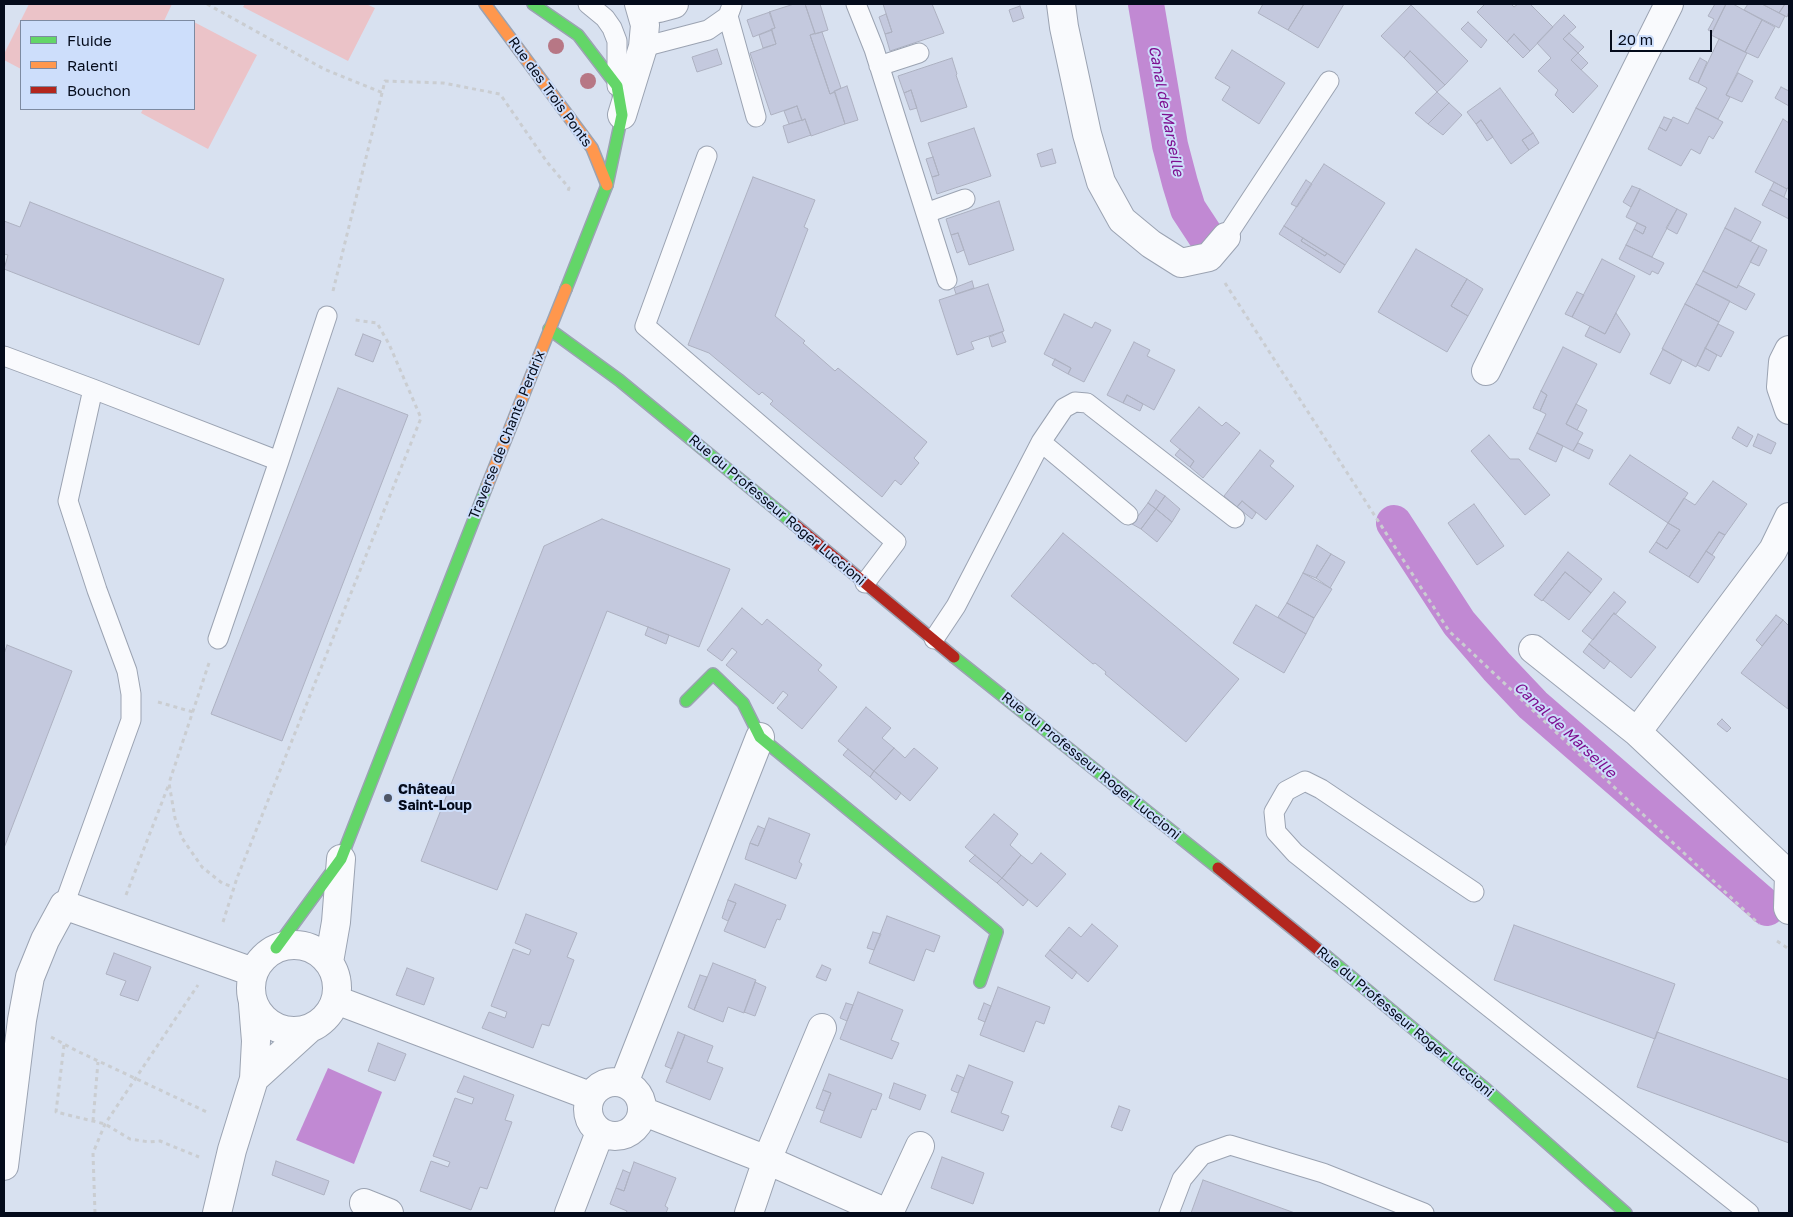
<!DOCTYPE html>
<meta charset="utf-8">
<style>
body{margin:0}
#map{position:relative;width:1793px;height:1217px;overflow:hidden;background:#d8e1f0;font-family:"Golos Text",sans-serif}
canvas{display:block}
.frame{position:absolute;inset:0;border:5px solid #040b1b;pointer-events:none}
.legend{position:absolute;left:20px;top:20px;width:175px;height:90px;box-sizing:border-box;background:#cddefb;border:1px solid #7d8aa1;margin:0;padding:6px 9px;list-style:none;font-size:15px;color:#040b1b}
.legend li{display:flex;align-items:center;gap:10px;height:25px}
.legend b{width:25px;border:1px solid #7d8aa1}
.scale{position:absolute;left:1610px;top:30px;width:102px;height:22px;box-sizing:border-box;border:2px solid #040b1b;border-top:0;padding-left:6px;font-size:15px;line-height:18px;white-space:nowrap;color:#040b1b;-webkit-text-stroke:4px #cddefb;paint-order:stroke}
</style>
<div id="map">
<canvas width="1793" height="1217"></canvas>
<div class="frame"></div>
<ul class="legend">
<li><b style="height:6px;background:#63d668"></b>Fluide</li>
<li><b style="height:6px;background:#ff974d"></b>Ralenti</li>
<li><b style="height:6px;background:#b3261e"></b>Bouchon</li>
</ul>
<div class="scale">20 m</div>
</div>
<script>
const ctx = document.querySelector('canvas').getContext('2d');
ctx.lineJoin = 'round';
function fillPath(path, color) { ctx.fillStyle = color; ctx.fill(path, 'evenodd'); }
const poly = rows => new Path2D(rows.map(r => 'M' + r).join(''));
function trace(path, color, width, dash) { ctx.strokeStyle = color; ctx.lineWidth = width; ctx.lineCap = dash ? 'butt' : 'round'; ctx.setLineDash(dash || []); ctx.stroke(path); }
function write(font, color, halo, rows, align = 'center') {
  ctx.font = font + ' "Golos Text",sans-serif'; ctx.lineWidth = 4; ctx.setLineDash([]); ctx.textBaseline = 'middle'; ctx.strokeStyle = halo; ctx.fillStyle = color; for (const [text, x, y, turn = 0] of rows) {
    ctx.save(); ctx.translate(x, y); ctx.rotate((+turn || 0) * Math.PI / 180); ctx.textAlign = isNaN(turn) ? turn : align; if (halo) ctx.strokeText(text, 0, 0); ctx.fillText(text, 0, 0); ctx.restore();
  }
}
const green = poly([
 [29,4,172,4,164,21,21,21,21,69,4,60,4,54],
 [245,4,366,4,375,8,348,61,243,7],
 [194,22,257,55,208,149,141,113,143,109,194,109]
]);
const water = poly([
 [328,1068,382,1092,354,1164,296,1140]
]);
const canal = poly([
 [1146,4,1170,145,1180,183,1188,209,1209,241],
 [1394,523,1459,623,1497,667,1533,705,1767,908]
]);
const building = poly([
 [794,4,805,4,815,33,810,35,830,94,835,92,845,124,811,136,805,119,802,121,797,106,771,115,750,53,776,44,771,29,775,28,769,12,794,4],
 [805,4,820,4,828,30,815,34,805,4],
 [883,4,932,4,944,33,890,51,885,34,892,32,883,4],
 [1263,4,1304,4,1288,30,1258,13,1263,4],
 [1304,4,1344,4,1318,48,1288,30,1304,4],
 [1485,4,1511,4,1514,7,1518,4,1530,4,1553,27,1530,51,1514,34,1507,42,1477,12,1485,4],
 [1715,4,1726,4,1712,32,1708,30,1714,19,1708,16,1715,4],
 [1726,4,1733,4,1762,20,1745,52,1711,35,1726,4],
 [1748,4,1762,4,1785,16,1779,28,1744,10,1748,4],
 [1762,4,1785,4,1779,13,1762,4],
 [1785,4,1789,4,1789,11,1787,17,1779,13,1785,4],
 [1411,5,1468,61,1445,85,1410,51,1404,58,1381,36,1411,5],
 [1020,6,1024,18,1013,22,1009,10,1020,6],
 [770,12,775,28,753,37,747,20,770,12],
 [886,14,892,32,885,34,879,17,886,14],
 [1564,15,1576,27,1563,39,1578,53,1571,60,1598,86,1573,113,1555,95,1558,90,1538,71,1551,58,1537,43,1564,15],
 [1762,20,1775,27,1758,58,1745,52,1762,20],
 [1468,22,1487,40,1481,48,1461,29,1468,22],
 [772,30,776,44,763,48,759,35,772,30],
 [822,32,841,88,830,94,810,35,822,32],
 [1569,33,1584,47,1578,53,1563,39,1569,33],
 [1514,34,1530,51,1523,58,1507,42,1514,34],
 [1719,39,1747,53,1726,95,1730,97,1718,119,1696,108,1707,88,1698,83,1719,39],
 [717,49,722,64,697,72,692,57,717,49],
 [1232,50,1285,83,1259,124,1222,100,1230,87,1215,78,1232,50],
 [1410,51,1445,85,1437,92,1404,58,1410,51],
 [1578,53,1588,63,1581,70,1571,60,1578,53],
 [952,58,957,74,956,75,967,107,921,122,911,90,904,93,898,76,952,58],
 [1700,58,1707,62,1698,83,1689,79,1700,58],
 [1738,73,1753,81,1742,102,1726,95,1738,73],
 [847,86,858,120,845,124,834,91,847,86],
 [1781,87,1789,91,1789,106,1775,98,1781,87],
 [1500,88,1533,133,1522,140,1529,150,1511,164,1481,120,1476,124,1467,112,1500,88],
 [911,90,917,108,910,110,904,93,911,90],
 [1437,92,1449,103,1428,124,1415,113,1437,92],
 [1449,103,1462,115,1443,135,1428,124,1449,103],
 [797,106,802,120,789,124,784,111,797,106],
 [1696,108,1723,122,1713,139,1709,136,1700,154,1691,149,1681,166,1648,149,1659,127,1666,131,1673,117,1688,124,1696,108],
 [1664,117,1672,120,1666,131,1659,127,1664,117],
 [805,119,811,135,788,143,783,126,805,119],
 [1783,119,1789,123,1789,186,1787,189,1755,172,1783,119],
 [1481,120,1493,137,1487,141,1476,124,1481,120],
 [974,128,991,176,937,194,932,177,939,175,928,143,974,128],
 [1533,133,1539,143,1529,150,1522,140,1533,133],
 [1052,149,1056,163,1041,167,1037,154,1052,149],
 [933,157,939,175,932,177,926,159,933,157],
 [1324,164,1385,203,1345,265,1284,226,1324,164],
 [753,177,815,200,804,227,808,229,775,316,805,341,803,343,835,371,838,368,927,442,914,458,919,463,901,485,895,480,882,497,770,404,773,401,762,392,759,395,709,353,688,345,753,177],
 [1306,180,1312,184,1297,207,1291,204,1306,180],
 [1774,182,1787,189,1784,197,1770,190,1774,182],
 [1632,186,1640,189,1631,207,1623,202,1632,186],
 [1640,189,1677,209,1652,257,1626,245,1634,229,1643,234,1646,227,1626,217,1640,189],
 [1770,190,1789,200,1789,219,1762,205,1770,190],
 [999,201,1014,250,969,265,958,233,951,235,946,219,999,201],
 [30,202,224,279,199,345,4,269,8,255,4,254,4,221,20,227,30,202],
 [1735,208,1761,222,1751,241,1725,228,1735,208],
 [1677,209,1687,214,1677,234,1666,228,1677,209],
 [1637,223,1646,227,1643,234,1634,229,1637,223],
 [1284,226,1303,238,1301,241,1325,256,1327,253,1345,265,1340,273,1279,234,1284,226],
 [1725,228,1759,246,1737,288,1703,271,1725,228],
 [958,233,964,250,957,253,951,235,958,233],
 [1303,238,1327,253,1325,256,1301,241,1303,238],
 [1626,245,1664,263,1658,274,1652,271,1650,275,1619,259,1626,245],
 [1759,246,1767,250,1759,266,1750,262,1759,246],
 [1416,249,1467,279,1451,306,1468,316,1447,352,1378,312,1416,249],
 [1602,259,1635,276,1605,334,1572,317,1602,259],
 [1703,271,1737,288,1738,285,1755,294,1746,310,1696,284,1703,271],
 [1467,279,1483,289,1468,316,1451,306,1467,279],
 [972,281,974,288,956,294,954,288,972,281],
 [988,284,1004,331,971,342,974,349,957,355,939,300,988,284],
 [1696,284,1730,301,1719,322,1685,304,1696,284],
 [1577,292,1584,295,1572,317,1565,314,1577,292],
 [1685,304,1719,322,1696,367,1662,349,1685,304],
 [1616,313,1630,334,1620,353,1585,336,1590,326,1605,334,1616,313],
 [1064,314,1092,328,1095,322,1111,330,1084,382,1068,374,1071,368,1044,354,1064,314],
 [1718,324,1734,332,1721,357,1705,348,1718,324],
 [1002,332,1006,342,992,347,989,337,1002,332],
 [363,334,381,341,373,362,355,355,363,334],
 [1134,342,1150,350,1147,356,1175,370,1154,410,1127,395,1123,403,1107,395,1134,342],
 [1563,347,1597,364,1566,424,1583,433,1573,451,1537,433,1546,414,1540,411,1547,395,1541,391,1563,347],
 [1705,348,1717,355,1709,371,1697,365,1705,348],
 [1663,349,1682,360,1670,384,1650,374,1663,349],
 [1055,359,1071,368,1068,374,1052,365,1055,359],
 [338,388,408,415,282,741,211,714,338,388],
 [1541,391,1547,395,1540,411,1533,408,1541,391],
 [1127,395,1143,404,1140,411,1123,403,1127,395],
 [1576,404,1587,410,1577,430,1566,424,1576,404],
 [1199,407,1222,426,1226,422,1240,433,1203,478,1190,467,1194,461,1170,441,1199,407],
 [1738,427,1753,436,1747,447,1732,438,1738,427],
 [1537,433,1563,446,1556,462,1529,449,1537,433],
 [1758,434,1776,443,1771,454,1753,446,1758,434],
 [1489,435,1510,459,1519,459,1550,495,1525,515,1471,451,1489,435],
 [1578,443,1593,450,1589,459,1573,451,1578,443],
 [1180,449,1194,461,1190,467,1175,455,1180,449],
 [1260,450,1274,461,1270,466,1294,486,1266,520,1242,501,1237,507,1224,496,1260,450],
 [1630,455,1688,493,1668,523,1609,484,1630,455],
 [1713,481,1747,504,1725,535,1719,532,1689,577,1649,552,1656,542,1667,549,1680,530,1668,523,1684,498,1695,505,1713,481],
 [1156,490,1165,496,1156,509,1148,503,1156,490],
 [1165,496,1180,509,1172,522,1156,509,1165,496],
 [1242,501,1256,513,1252,519,1237,507,1242,501],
 [1148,503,1156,509,1141,529,1132,524,1148,503],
 [1474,504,1504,546,1477,565,1448,523,1474,504],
 [1156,509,1172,522,1157,542,1141,529,1156,509],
 [602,519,730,569,699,647,607,611,497,890,421,861,544,546,602,519],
 [1668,523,1680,530,1667,549,1656,542,1668,523],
 [1719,532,1725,535,1712,555,1706,551,1719,532],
 [1063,533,1239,679,1186,742,1105,674,1106,672,1095,663,1093,664,1011,596,1063,533],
 [1317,545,1331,554,1316,578,1303,573,1317,545],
 [1706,551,1715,557,1698,583,1689,577,1706,551],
 [1568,552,1602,579,1591,593,1565,572,1542,601,1534,595,1568,552],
 [1331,554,1345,562,1330,588,1316,578,1331,554],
 [1565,572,1591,593,1569,620,1543,600,1565,572],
 [1303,573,1332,589,1314,618,1287,603,1303,573],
 [1614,592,1626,602,1615,615,1614,613,1593,640,1582,631,1614,592],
 [1287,603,1314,618,1306,634,1278,617,1287,603],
 [1256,605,1306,634,1284,673,1233,643,1256,605],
 [742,608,762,625,767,619,822,665,818,670,837,687,802,729,777,708,788,695,783,691,773,704,726,665,737,652,732,648,722,661,707,650,742,608],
 [1614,613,1656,647,1631,678,1589,644,1614,613],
 [1776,615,1783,620,1762,646,1756,640,1776,615],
 [1783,620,1789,626,1788,709,1741,673,1783,620],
 [648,627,669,635,666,644,645,635,648,627],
 [1589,644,1610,661,1604,669,1583,652,1589,644],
 [7,645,72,671,4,848,4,654,7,645],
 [866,707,891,728,882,738,894,748,874,771,838,741,866,707],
 [1722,719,1731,728,1727,732,1717,724,1722,719],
 [894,748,905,758,914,748,938,768,910,801,874,771,894,748],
 [848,749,874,771,870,777,843,755,848,749],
 [874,771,901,793,896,800,870,777,874,771],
 [994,814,1018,834,1010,845,1021,855,1002,878,965,847,994,814],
 [769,818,810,834,799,862,802,864,796,879,745,859,750,843,758,846,769,818],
 [758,826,765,829,758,846,750,843,758,826],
 [1041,853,1066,874,1037,907,1002,878,1021,855,1032,864,1041,853],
 [975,855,1002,878,997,883,969,861,975,855],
 [1002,878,1028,900,1023,906,997,883,1002,878],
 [735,884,786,905,780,920,777,919,765,948,724,931,736,903,728,900,735,884],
 [728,900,736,903,728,921,722,918,728,900],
 [526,914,577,933,567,957,574,960,549,1026,542,1024,533,1048,482,1028,489,1012,505,1018,507,1012,491,1006,513,949,529,955,531,950,515,943,526,914],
 [887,916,940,936,934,952,926,949,914,981,869,963,887,916],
 [1092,924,1118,946,1088,982,1050,950,1069,927,1081,937,1092,924],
 [1514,925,1675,984,1655,1039,1494,980,1514,925],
 [873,932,881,934,874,950,867,948,873,932],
 [1050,950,1077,972,1072,979,1045,956,1050,950],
 [114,953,151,967,138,1001,120,995,126,981,106,974,114,953],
 [713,963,756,980,744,1013,728,1007,723,1022,694,1010,713,963],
 [822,965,831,969,826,981,816,977,822,965],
 [407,968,434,978,424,1005,396,995,407,968],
 [700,975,707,977,694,1010,688,1007,700,975],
 [755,982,766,987,755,1016,744,1012,755,982],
 [998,987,1050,1007,1044,1024,1036,1021,1024,1052,980,1035,998,987],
 [858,992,903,1010,891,1040,899,1043,892,1059,840,1039,858,992],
 [846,1003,853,1005,847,1021,840,1018,846,1003],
 [984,1003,991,1006,985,1022,978,1019,984,1003],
 [678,1032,685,1035,672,1069,665,1066,678,1032],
 [1657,1032,1789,1080,1789,1143,1637,1087,1657,1032],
 [685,1035,713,1046,707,1062,723,1068,710,1100,666,1082,685,1035],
 [378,1043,406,1054,395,1081,368,1071,378,1043],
 [969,1065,1013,1082,1001,1113,1009,1116,1003,1131,951,1112,969,1065],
 [829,1074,882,1094,876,1110,872,1109,861,1138,820,1122,831,1093,823,1090,829,1074],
 [957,1075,964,1078,958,1093,951,1090,957,1075],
 [464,1076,514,1095,505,1120,512,1122,487,1189,480,1187,471,1210,420,1191,431,1161,448,1167,450,1162,433,1156,455,1098,472,1104,474,1098,457,1092,464,1076],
 [894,1083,926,1095,920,1110,889,1098,894,1083],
 [823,1090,831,1093,824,1111,816,1108,823,1090],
 [1119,1106,1130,1110,1122,1131,1111,1127,1119,1106],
 [942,1157,984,1173,973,1204,931,1188,942,1157],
 [276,1161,329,1181,324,1195,272,1175,276,1161],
 [634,1162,676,1178,665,1206,668,1208,666,1213,626,1213,627,1211,610,1204,616,1188,624,1191,634,1162],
 [623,1170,630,1173,624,1191,616,1188,623,1170],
 [1203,1180,1295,1213,1191,1213,1203,1180]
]);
const path = poly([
 [207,4,324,69,383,93],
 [1225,283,1449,631,1759,924],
 [333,291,385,81,443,83,500,94,547,162,569,188,567,194],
 [209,663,169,783,175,818,182,838,202,867,222,883,233,887],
 [158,702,193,712],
 [126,895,169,784],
 [223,922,237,878,421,418,389,344,377,323,355,320],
 [1777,941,1789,949],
 [51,1037,77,1051,209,1113],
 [64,1045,56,1112,105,1124,130,1139,149,1142,160,1141,199,1157],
 [93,1121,98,1062],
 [95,1213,93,1153,105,1124,198,985]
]);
const lane = poly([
 [588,4,605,18,612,28,617,41,617,86],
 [856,4,874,49,947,280],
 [728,16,756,117],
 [643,47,708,30,728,16,732,5],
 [879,66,919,53],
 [707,156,645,326,896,542,865,583],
 [926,213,965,199],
 [1226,237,1329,81],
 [4,356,93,389,279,461],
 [1041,442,1128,515],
 [218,639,279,461,327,316],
 [934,639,956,606,1041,442,1064,408,1075,402,1087,403,1235,518],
 [1474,892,1321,789,1305,781,1286,791,1274,812,1276,832,1295,853,1749,1213],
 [64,905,131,720,131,694,127,671,97,590,68,501,93,389],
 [1169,1213,1182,1179,1202,1155,1230,1145,1323,1173,1424,1213]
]);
const street = poly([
 [1061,4,1064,27,1087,134,1101,182,1122,220,1151,244,1181,263,1209,257,1226,237],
 [640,7,659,8,674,4],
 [622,115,643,47,645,25,639,4],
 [1789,350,1783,362,1781,387,1789,410],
 [1486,371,1669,4],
 [1789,517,1773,550,1637,732,1789,875],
 [1533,649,1637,732],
 [1789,875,1788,908,1789,910],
 '251 988a43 43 0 1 1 86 0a43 43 0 1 1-86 0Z',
 [329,962,336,922,341,859],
 [336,1000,590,1096],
 [254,1079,309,1029],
 '588 1109a27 27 0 1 1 54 0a27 27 0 1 1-54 0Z',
 [624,1083,760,737],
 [642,1111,767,1160,887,1213],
 [4,1166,22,1020,30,977,45,940,64,905,253,972],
 [364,1203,389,1213],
 [217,1213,232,1150,254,1079,256,1041,253,1004],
 [569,1213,600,1132],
 [749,1213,767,1160,822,1028],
 [889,1213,920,1146]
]);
const fast = poly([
 [533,4,578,35,617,86,622,115,607,185,566,289],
 [549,329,619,380,794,524],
 [954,657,1218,868],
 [686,701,713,674,743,703,760,737,997,932,980,982],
 [276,948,341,859,487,486],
 [1326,956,1487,1090,1626,1213]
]);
const slow = poly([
 [485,4,592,148,607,185],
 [487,486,566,289]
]);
const jam = poly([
 [794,524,954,657],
 [1218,868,1326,956]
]);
const trees = [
 [556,46],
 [588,81]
];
const markers = [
 [388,798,5,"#4e5666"]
];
const streetNames = [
 ["Rue des Trois Ponts",550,92,54],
 ["Traverse de Chante Perdrix",507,435,-68],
 ["Rue du Professeur Roger Luccioni",777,510,40],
 ["Rue du Professeur Roger Luccioni",1091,766,39],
 ["Rue du Professeur Roger Luccioni",1405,1022,40]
];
const poiNames = [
 ["Château",398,790],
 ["Saint-Loup",398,806]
];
const waterNames = [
 ["Canal de Marseille",1166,111,79],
 ["Canal de Marseille",1565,730,43]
];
fillPath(green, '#ebc3c8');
fillPath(water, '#c189d3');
trace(canal, '#c189d3', 36);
fillPath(building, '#c4c9de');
trace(building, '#adb1c1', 1);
trace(lane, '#9ba3b2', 21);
trace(street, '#9ba3b2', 30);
trace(fast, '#9ba3b2', 14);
trace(slow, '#9ba3b2', 14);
trace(jam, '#9ba3b2', 14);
trace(path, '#cacdd1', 3, [4, 4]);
trace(lane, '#f9fafd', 19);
trace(street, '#f9fafd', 28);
trace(fast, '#63d668', 11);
trace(slow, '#ff974d', 11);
trace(jam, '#b3261e', 11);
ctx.fillStyle = '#b77785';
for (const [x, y] of trees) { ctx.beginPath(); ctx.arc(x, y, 8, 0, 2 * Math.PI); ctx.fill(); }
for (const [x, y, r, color] of markers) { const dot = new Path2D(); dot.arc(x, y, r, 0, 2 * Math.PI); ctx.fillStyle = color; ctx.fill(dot); trace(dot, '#cddefb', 2); }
write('14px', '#040b1b', '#cddefb', streetNames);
write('bold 14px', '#040b1b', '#cddefb', poiNames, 'left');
write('italic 15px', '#7e0f90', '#cddefb', waterNames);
</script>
